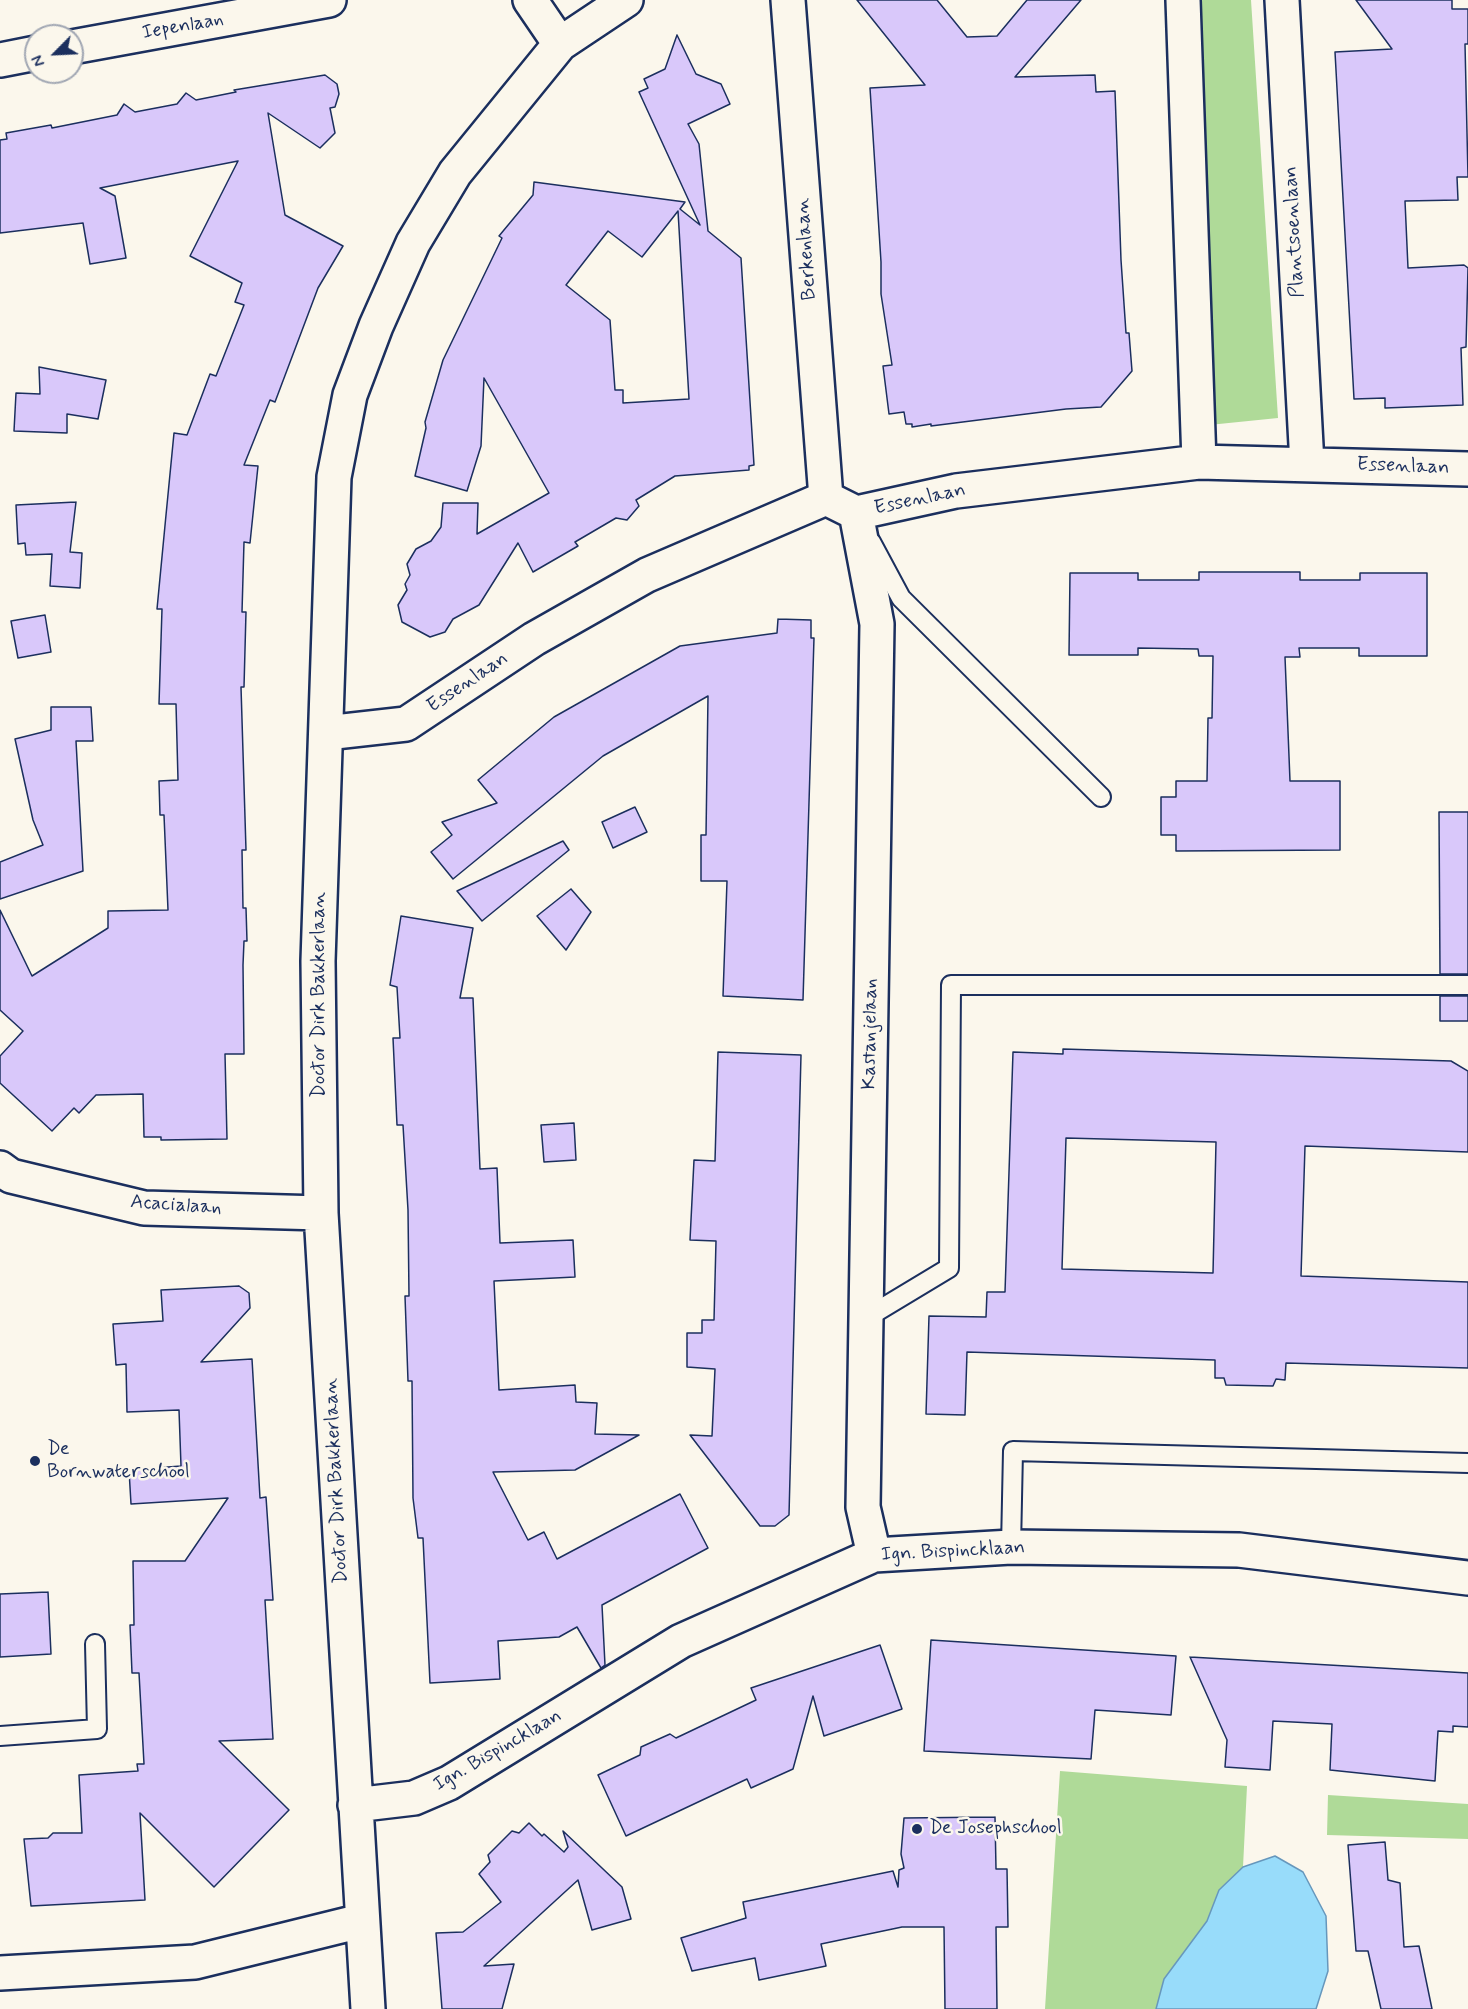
<!DOCTYPE html>
<style>
body{margin:0}
#map{position:relative;width:1468px;height:2009px;overflow:hidden;background:#fbf7ec;font-family:Mynerve,sans-serif}
canvas{display:block}
.north{position:absolute;left:24px;top:24px;width:60px;height:60px;box-sizing:border-box;background:#fbf7ec;border:2px solid #a1a7b3;border-radius:50%;rotate:246deg;font-size:16px;font-weight:700;line-height:24px;text-align:center;color:#1b2f5e}
.north::after{content:'';display:block;margin:auto;width:21px;height:27px;background:#1b2f5e;clip-path:polygon(50% 0,100% 100%,50% 72%,0 100%)}
</style>
<div id="map">
<canvas width="1468" height="2009"></canvas>
<div class="north">N</div>
</div>
<script>
const ctx = document.querySelector('canvas').getContext('2d');
ctx.lineJoin = 'round';
function fillPath(path, color) { ctx.fillStyle = color; ctx.fill(path, 'evenodd'); }
const poly = rows => new Path2D(rows.map(r => 'M' + r).join(''));
function trace(path, color, width, dash) { ctx.strokeStyle = color; ctx.lineWidth = width; ctx.lineCap = dash ? 'butt' : 'round'; ctx.setLineDash(dash || []); ctx.stroke(path); }
function write(font, color, halo, rows, align = 'center') {
  ctx.font = font + ' Mynerve,sans-serif'; ctx.lineWidth = 5; ctx.setLineDash([]); ctx.textBaseline = 'middle'; ctx.strokeStyle = halo; ctx.fillStyle = color; for (const [text, x, y, turn = 0] of rows) {
    ctx.save(); ctx.translate(x, y); ctx.rotate((+turn || 0) * Math.PI / 180); ctx.textAlign = isNaN(turn) ? turn : align; if (halo) ctx.strokeText(text, 0, 0); ctx.fillText(text, 0, 0); ctx.restore();
  }
}
const green = poly([
 [1201,0,1251,0,1278,418,1209,425],
 [1060,1771,1247,1786,1243,1867,1219,1890,1207,1921,1164,1979,1156,2009,1045,2009],
 [1328,1795,1468,1804,1468,1839,1327,1835]
]);
const water = poly([
 [1275,1856,1303,1872,1326,1916,1328,1971,1316,2009,1156,2009,1164,1979,1207,1921,1219,1890,1243,1867,1275,1856]
]);
const building = poly([
 [857,0,937,0,967,37,997,36,1027,0,1081,0,1015,77,1095,75,1096,92,1115,91,1121,260,1126,333,1129,333,1132,371,1101,407,1066,409,931,426,931,424,912,427,912,424,906,424,904,412,889,414,883,366,892,365,881,294,881,262,870,88,925,85,857,0],
 [1356,0,1452,0,1452,9,1468,9,1468,44,1465,44,1468,177,1457,177,1458,200,1405,201,1408,268,1464,265,1468,268,1466,347,1461,348,1463,405,1385,408,1385,398,1354,399,1335,52,1392,49,1356,0],
 [677,35,696,74,721,84,730,104,688,124,699,144,708,231,741,258,754,465,749,466,749,470,675,476,636,500,639,506,627,520,616,518,575,542,578,546,533,572,518,543,479,605,453,619,445,632,430,637,402,622,398,605,407,590,405,584,410,575,407,564,416,549,431,541,441,527,443,503,478,503,477,534,549,493,484,378,481,446,467,491,415,476,426,428,425,422,443,360,502,238,499,236,533,195,534,182,685,202,680,209,700,225,639,92,648,88,644,79,665,69,677,35],
 [678,211,689,399,623,403,623,390,615,390,610,320,566,285,608,231,642,257,678,211],
 [325,75,337,84,339,94,335,107,330,108,335,133,320,148,268,113,285,215,343,246,318,288,275,402,270,400,244,465,258,466,250,543,244,542,242,612,246,612,244,687,241,687,246,850,242,850,243,908,246,908,247,941,244,941,243,965,244,1054,225,1054,227,1139,161,1140,161,1137,144,1137,143,1094,96,1095,79,1113,74,1108,52,1131,0,1083,0,1056,23,1031,0,1010,0,910,32,976,108,928,108,911,168,910,164,815,160,815,159,781,178,780,176,704,159,704,162,609,157,609,166,515,174,433,187,435,210,374,216,376,244,305,235,302,242,283,190,256,238,161,100,188,115,196,126,258,90,264,83,223,0,233,0,140,7,139,6,133,51,125,52,128,117,115,124,104,135,112,177,104,186,93,196,100,236,92,234,90,325,75],
 [39,367,106,380,98,419,67,414,67,433,14,431,16,393,40,394,39,367],
 [76,502,70,552,82,553,80,588,50,586,52,554,26,555,25,543,18,544,16,505,76,502],
 [1199,572,1300,572,1300,580,1360,580,1360,573,1427,573,1427,656,1359,656,1359,648,1299,648,1300,657,1285,657,1290,781,1340,781,1340,850,1176,851,1176,835,1161,835,1161,797,1176,797,1176,781,1207,781,1208,718,1212,718,1213,656,1199,656,1198,649,1138,648,1138,655,1069,655,1070,573,1138,573,1138,580,1199,580,1199,572],
 [45,615,51,652,18,658,11,621,45,615],
 [778,619,811,620,811,638,814,638,803,1000,723,996,727,881,701,881,701,835,706,835,708,696,603,756,453,879,431,852,452,835,442,822,497,803,478,780,554,717,680,646,777,633,778,619],
 [51,707,91,707,93,741,76,741,83,871,0,899,0,862,43,845,33,820,15,739,51,730,51,707],
 [635,807,647,832,613,848,602,822,635,807],
 [1439,812,1468,812,1468,974,1440,974,1439,812],
 [563,841,569,850,482,921,457,891,563,841],
 [571,889,591,912,566,950,537,916,571,889],
 [401,916,473,928,460,998,473,998,480,1169,497,1168,500,1243,573,1240,575,1277,494,1281,499,1390,575,1385,576,1402,597,1403,595,1434,639,1435,575,1470,493,1472,528,1540,544,1532,557,1559,680,1494,708,1548,602,1605,605,1665,601,1668,577,1627,559,1637,498,1641,500,1679,430,1683,423,1538,418,1538,413,1498,412,1381,408,1381,405,1296,409,1296,408,1210,403,1125,397,1125,393,1038,400,1038,397,987,390,985,401,916],
 [1440,996,1468,996,1468,1021,1440,1021,1440,996],
 [1063,1049,1451,1061,1468,1071,1468,1152,1305,1146,1301,1276,1468,1282,1468,1368,1286,1363,1285,1380,1276,1379,1273,1386,1226,1385,1224,1378,1215,1378,1215,1360,967,1352,965,1415,926,1414,929,1316,986,1317,987,1292,1005,1292,1013,1052,1063,1054,1063,1049],
 [1066,1138,1216,1142,1213,1273,1062,1269,1066,1138],
 [718,1052,801,1055,789,1515,775,1526,760,1526,690,1435,712,1436,715,1369,687,1367,687,1333,702,1333,702,1320,714,1320,716,1241,690,1240,694,1160,715,1161,718,1052],
 [574,1123,576,1160,544,1162,541,1125,574,1123],
 [239,1286,249,1293,250,1308,201,1362,252,1359,260,1498,266,1497,273,1600,265,1600,273,1739,219,1741,289,1810,214,1887,140,1813,145,1900,31,1906,24,1839,48,1838,53,1833,82,1833,79,1775,138,1771,137,1764,144,1764,139,1673,132,1673,130,1625,134,1625,133,1561,185,1561,228,1498,131,1504,129,1470,181,1466,179,1410,127,1412,126,1364,116,1365,113,1324,163,1321,161,1290,239,1286],
 [48,1592,51,1654,0,1657,0,1594,48,1592],
 [931,1640,1176,1656,1171,1715,1095,1710,1091,1759,924,1751,931,1640],
 [880,1645,902,1709,824,1736,813,1696,793,1769,751,1788,747,1779,626,1836,598,1775,640,1755,641,1747,670,1734,676,1738,756,1700,751,1688,880,1645],
 [1190,1657,1468,1673,1468,1727,1453,1726,1453,1732,1438,1731,1435,1781,1330,1770,1332,1724,1273,1721,1270,1770,1225,1767,1227,1740,1190,1657],
 [995,1817,996,1869,1007,1869,1008,1927,996,1927,997,2009,945,2009,944,1927,902,1927,821,1944,826,1966,759,1980,755,1958,692,1971,681,1938,746,1918,743,1902,893,1871,898,1887,899,1870,904,1868,901,1854,904,1818,995,1817],
 [529,1823,542,1836,544,1834,564,1852,568,1847,563,1831,622,1887,631,1919,592,1930,578,1880,484,1966,514,1964,502,2009,442,2009,436,1933,463,1932,501,1902,479,1874,490,1862,488,1855,512,1831,519,1833,529,1823],
 [1385,1842,1388,1880,1400,1883,1404,1947,1419,1946,1432,2009,1381,2009,1368,1951,1356,1951,1348,1845,1385,1842]
]);
const service = poly([
 [871,542,901,598,1101,797],
 [866,1318,949,1268,951,985,1468,985],
 [1011,1547,1013,1451,1468,1463],
 [0,1736,97,1729,95,1644]
]);
const minor = poly([
 [530,0,560,44,626,0],
 [788,0,826,498],
 [1183,0,1199,462],
 [1282,0,1307,464],
 [72,47,329,0],
 [0,60,36,53],
 [856,513,877,624,863,1507,874,1555],
 [326,733,406,724,534,639,647,575,826,498,856,513,956,491,1199,462,1468,469],
 [0,1168,11,1176,144,1208,321,1213],
 [355,1805,414,1798,449,1783,681,1641,874,1555,1011,1547,1239,1550,1468,1578],
 [0,1973,195,1962,361,1921],
 [368,2009,321,1213,318,961,334,477,350,395,376,326,413,243,455,173,560,44]
]);
const markers = [
 [35,1461,6,"#1b2f5e"],
 [917,1829,6,"#1b2f5e"]
];
const streetNames = [
 ["Iepenlaan",183,27,-10],
 ["Plantsoenlaan",1295,232,-93],
 ["Berkenlaan",807,249,-94],
 ["Essenlaan",1403,467,2],
 ["Essenlaan",920,500,-12],
 ["Essenlaan",468,683,-34],
 ["Doctor Dirk Bakkerlaan",320,995,-90],
 ["Kastanjelaan",871,1034,-89],
 ["Acacialaan",176,1206,4],
 ["Doctor Dirk Bakkerlaan",337,1481,-93],
 ["Ign. Bispincklaan",953,1552,-3],
 ["Ign. Bispincklaan",498,1751,-30]
];
const poiNames = [
 ["De",47,1450],
 ["Bornwaterschool",47,1473],
 ["De Josephschool",929,1829]
];
fillPath(green, '#afda98');
fillPath(water, '#98dcfa');
trace(water, '#6697bc', 1.5);
fillPath(building, '#d9c8fa');
trace(building, '#1b2f5e', 1.5);
trace(service, '#1b2f5e', 22);
trace(minor, '#1b2f5e', 38);
trace(service, '#fbf7ec', 18);
trace(minor, '#fbf7ec', 33);
for (const [x, y, r, color] of markers) { const dot = new Path2D(); dot.arc(x, y, r, 0, 2 * Math.PI); ctx.fillStyle = color; ctx.fill(dot); trace(dot, '#fbf7ec', 2); }
write('20px', '#1b2f5e', '#fbf7ec', streetNames);
write('20px', '#1b2f5e', '#fbf7ec', poiNames, 'left');
</script>
